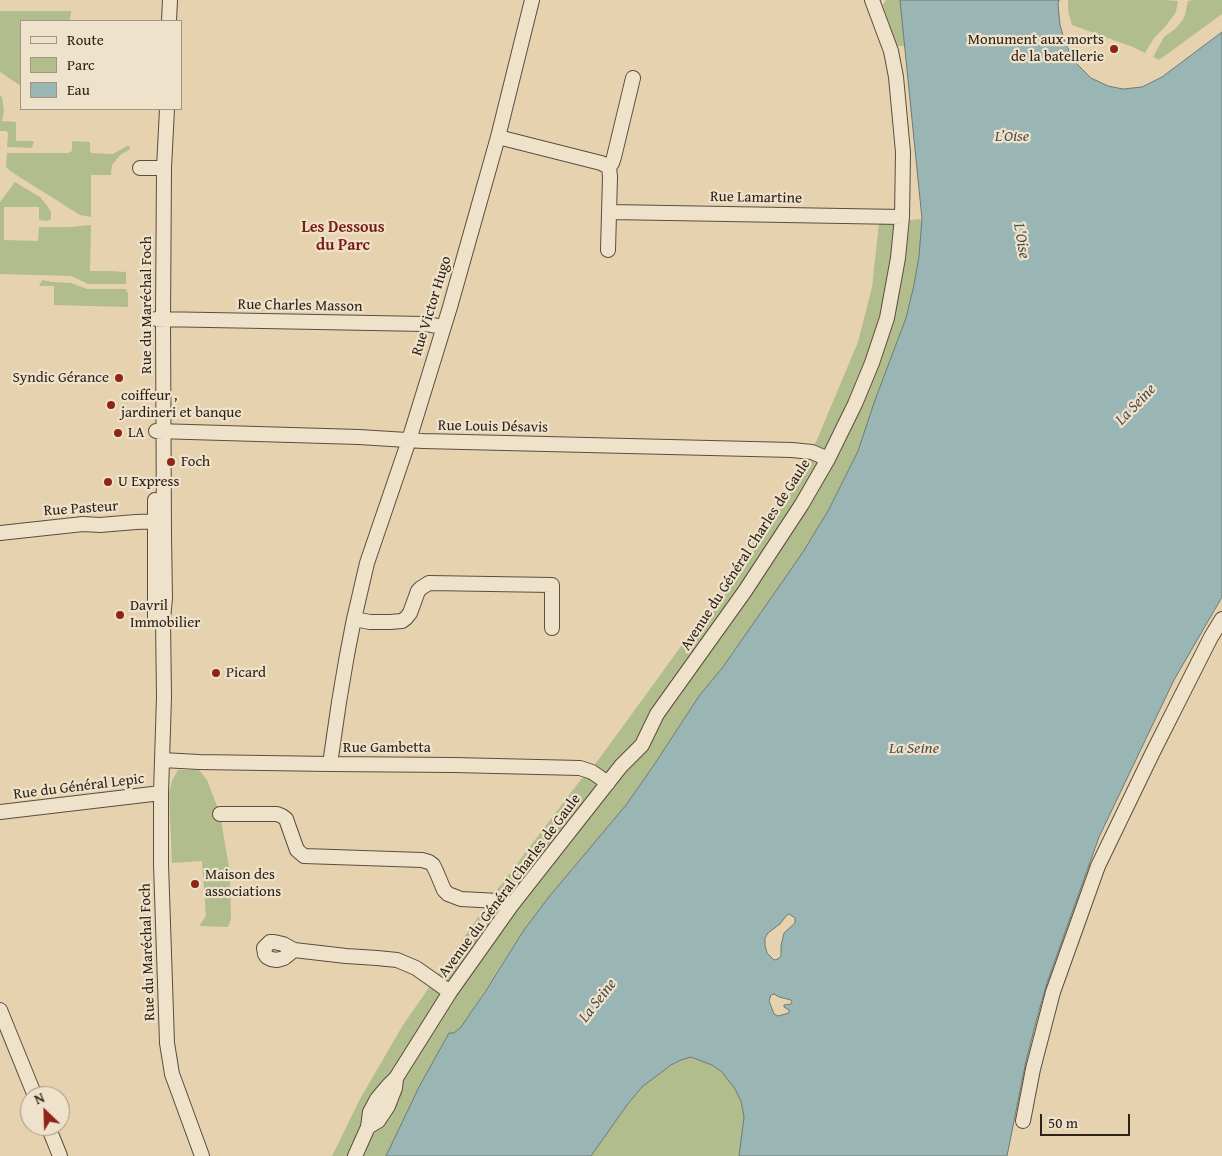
<!DOCTYPE html>
<meta charset="utf-8">
<style>
body{margin:0}
#map{position:relative;width:1222px;height:1156px;overflow:hidden;background:#e6d2af;font-family:"Gentium Book Plus",serif}
canvas{display:block}
.legend{position:absolute;left:20px;top:20px;width:162px;height:90px;box-sizing:border-box;background:#efe2cb;border:1px solid #a19583;margin:0;padding:6px 9px;list-style:none;font-size:15px;color:#2c2218}
.legend li{display:flex;align-items:center;gap:10px;height:25px}
.legend b{width:25px;border:1px solid #a19583}
.north{position:absolute;left:20px;top:1086px;width:50px;height:50px;box-sizing:border-box;background:#efe2cb;border:1px solid #a19583;border-radius:50%;rotate:336deg;font-size:14px;font-weight:700;line-height:20px;text-align:center;color:#2c2218}
.north::after{content:'';display:block;margin:auto;width:18px;height:22px;background:#8f2418;clip-path:polygon(50% 0,100% 100%,50% 72%,0 100%)}
.scale{position:absolute;left:1040px;top:1114px;width:90px;height:22px;box-sizing:border-box;border:2px solid #2c2218;border-top:0;padding-left:6px;font-size:15px;line-height:18px;white-space:nowrap;color:#2c2218;-webkit-text-stroke:4px #efe2cb;paint-order:stroke}
</style>
<div id="map">
<canvas width="1222" height="1156"></canvas>
<ul class="legend">
<li><b style="height:6px;background:#efe2cb"></b>Route</li>
<li><b style="height:14px;background:#b2bd8d"></b>Parc</li>
<li><b style="height:14px;background:#99b5b4"></b>Eau</li>
</ul>
<div class="north">N</div>
<div class="scale">50 m</div>
</div>
<script>
const ctx = document.querySelector('canvas').getContext('2d');
ctx.lineJoin = 'round';
function fillPath(path, color) { ctx.fillStyle = color; ctx.fill(path, 'evenodd'); }
const poly = rows => new Path2D(rows.map(r => 'M' + r).join(''));
function trace(path, color, width, dash) { ctx.strokeStyle = color; ctx.lineWidth = width; ctx.lineCap = dash ? 'butt' : 'round'; ctx.setLineDash(dash || []); ctx.stroke(path); }
function write(font, color, halo, rows, align = 'center') {
  ctx.font = font + ' "Gentium Book Plus",serif'; ctx.lineWidth = 4.5; ctx.setLineDash([]); ctx.textBaseline = 'middle'; ctx.strokeStyle = halo; ctx.fillStyle = color; for (const [text, x, y, turn = 0] of rows) {
    ctx.save(); ctx.translate(x, y); ctx.rotate((+turn || 0) * Math.PI / 180); ctx.textAlign = isNaN(turn) ? turn : align; if (halo) ctx.strokeText(text, 0, 0); ctx.fillText(text, 0, 0); ctx.restore();
  }
}
const green = poly([
 [886,0,900,0,905,46,897,46,883,5],
 [1068,0,1163,0,1178,1,1176,12,1165,27,1154,38,1145,53,1133,47,1072,25,1068,11],
 [1193,0,1222,0,1222,14,1159,60,1153,57,1164,37,1175,29,1182,21,1185,15,1188,1],
 [0,11,71,11,70,21,21,21,21,86,0,72],
 [0,96,2,97,4,111,2,121,16,122,16,141,34,141,32,148,7,147,8,133,6,131,0,131],
 [72,141,90,142,90,150,91,153,113,154,127,146,129,146,130,147,129,150,120,155,112,165,111,175,91,175,91,217,80,215,10,171,6,167,7,153,68,153,72,151],
 [15,182,40,197,49,208,51,213,51,219,47,221,39,220,39,207,4,207,4,240,38,241,39,227,71,227,91,225,90,271,110,271,126,272,126,284,88,284,71,276,0,274,0,202],
 [922,219,919,256,914,286,906,318,875,400,858,451,828,511,803,552,723,667,699,696,654,765,626,805,548,898,524,930,461,1028,454,1033,449,1033,419,1087,386,1156,332,1156,360,1099,403,1025,497,890,582,778,585,777,602,755,706,612,779,504,816,442,858,342,872,287,879,223],
 [42,280,52,282,71,283,87,289,126,289,128,294,128,307,54,305,54,286,39,286],
 [178,770,199,770,207,780,220,814,230,873,231,919,228,927,199,926,206,916,202,861,172,863,169,794,172,781],
 [691,1057,712,1065,722,1072,735,1089,741,1101,744,1116,739,1156,591,1156,627,1105,642,1087,671,1065,681,1060]
]);
const water = poly([
 [900,0,1059,0,1058,4,1060,25,1065,42,1074,61,1091,78,1108,86,1123,89,1142,87,1162,77,1222,32,1222,597,1174,680,1099,837,1047,983,1037,1018,1026,1061,1007,1156,739,1156,744,1117,741,1101,735,1089,722,1072,712,1065,691,1057,681,1060,671,1065,642,1087,627,1105,591,1156,386,1156,419,1087,449,1033,454,1033,461,1027,485,992,524,930,548,898,626,805,654,765,699,696,723,667,803,552,828,511,858,451,875,400,906,318,914,285,919,256,922,219,900,0],
 [789,914,795,918,795,923,784,933,781,946,781,956,778,959,774,960,767,953,765,945,765,938,768,933,780,924,786,916,789,914],
 [774,994,779,997,791,1000,792,1002,791,1004,784,1005,784,1007,789,1010,789,1013,778,1016,774,1014,769,1001,771,995,774,994]
]);
const minor = poly([
 [169,21,170,0],
 [167,109,164,168,163,320,164,537,165,598,163,619,164,697,161,793,161,864,167,1043,172,1074,202,1156],
 [498,137,601,163,609,167,610,177,608,250],
 [609,167,612,163,614,157,633,78],
 [140,168,164,168],
 [610,212,902,217],
 [156,319,425,324,444,327],
 [156,431,359,437,423,441,792,450,812,452,828,459],
 [155,500,155,621],
 [0,533,83,524,100,525,136,522,163,521],
 [354,619,370,622,390,622,402,621,406,618,410,613,418,591,421,588,429,583,552,585,552,628],
 [162,760,199,762,330,764,454,765,580,768,592,772,608,783],
 [330,764,339,702,347,655,354,619,367,563,409,440,450,307,498,137,532,0],
 [0,812,161,793],
 [220,814,277,814,282,816,286,819,297,850,304,856,422,860,429,862,433,865,436,871,444,890,448,894,461,899,499,901,511,906],
 [294,950,284,958,277,960,271,959,267,957,265,954,264,948,270,942,274,942,283,944,294,950,346,956,377,958,397,960,416,968,450,992],
 [0,1010,35,1096],
 [1023,1121,1033,1069,1053,992,1098,866,1152,754,1211,637,1222,619],
 [48,1126,60,1156],
 [368,1127,378,1121,388,1106,395,1088,396,1079],
 [355,1156,368,1127,370,1112,377,1099,388,1086,396,1078,450,992,511,906,621,766,642,745,657,714,745,591,802,504,828,459,855,404,872,363,887,318,898,258,902,217,903,152,896,77,891,51,872,0]
]);
const markers = [
 [1114,49,5,"#8f2418"],
 [119,378,5,"#8f2418"],
 [111,405,5,"#8f2418"],
 [118,433,5,"#8f2418"],
 [171,462,5,"#8f2418"],
 [108,482,5,"#8f2418"],
 [120,615,5,"#8f2418"],
 [216,673,5,"#8f2418"],
 [195,884,5,"#8f2418"]
];
const poiNames = [
 ["Monument aux morts",1104,40,"right"],
 ["de la batellerie",1104,57,"right"],
 ["Syndic Gérance",109,378,"right"],
 ["coiffeur ,",121,396],
 ["jardineri et banque",121,413],
 ["LA",128,433],
 ["Foch",181,462],
 ["U Express",118,482],
 ["Davril",130,606],
 ["Immobilier",130,623],
 ["Picard",226,673],
 ["Maison des",205,875],
 ["associations",205,892]
];
const streetNames = [
 ["Rue Lamartine",756,198,1],
 ["Rue du Maréchal Foch",147,305,-90],
 ["Rue Charles Masson",300,306,1],
 ["Rue Victor Hugo",432,306,-73],
 ["Rue Louis Désavis",493,427,1],
 ["Rue Pasteur",81,509,-4],
 ["Avenue du Général Charles de Gaule",746,555,-57],
 ["Rue Gambetta",387,748],
 ["Rue du Général Lepic",79,787,-7],
 ["Avenue du Général Charles de Gaule",510,886,-53],
 ["Rue du Maréchal Foch",148,952,-92]
];
const waterNames = [
 ["L’Oise",1012,137],
 ["L'Oise",1021,241,80],
 ["La Seine",1136,405,-46],
 ["La Seine",914,749],
 ["La Seine",598,1001,-52]
];
const neighbourhoodNames = [
 ["Les Dessous",343,228],
 ["du Parc",343,246]
];
fillPath(green, '#b2bd8d');
fillPath(water, '#99b5b4');
trace(water, '#6d7a76', 1);
trace(minor, '#5a4e3e', 16);
trace(minor, '#efe2cb', 14);
for (const [x, y, r, color] of markers) { const dot = new Path2D(); dot.arc(x, y, r, 0, 2 * Math.PI); ctx.fillStyle = color; ctx.fill(dot); trace(dot, '#efe2cb', 2); }
write('15px', '#2c2218', '#efe2cb', poiNames, 'left');
write('15px', '#2c2218', '#efe2cb', streetNames);
write('italic 16px', '#4d4e47', '#efe2cb', waterNames);
write('bold 16px', '#7a1f14', '#efe2cb', neighbourhoodNames);
</script>
